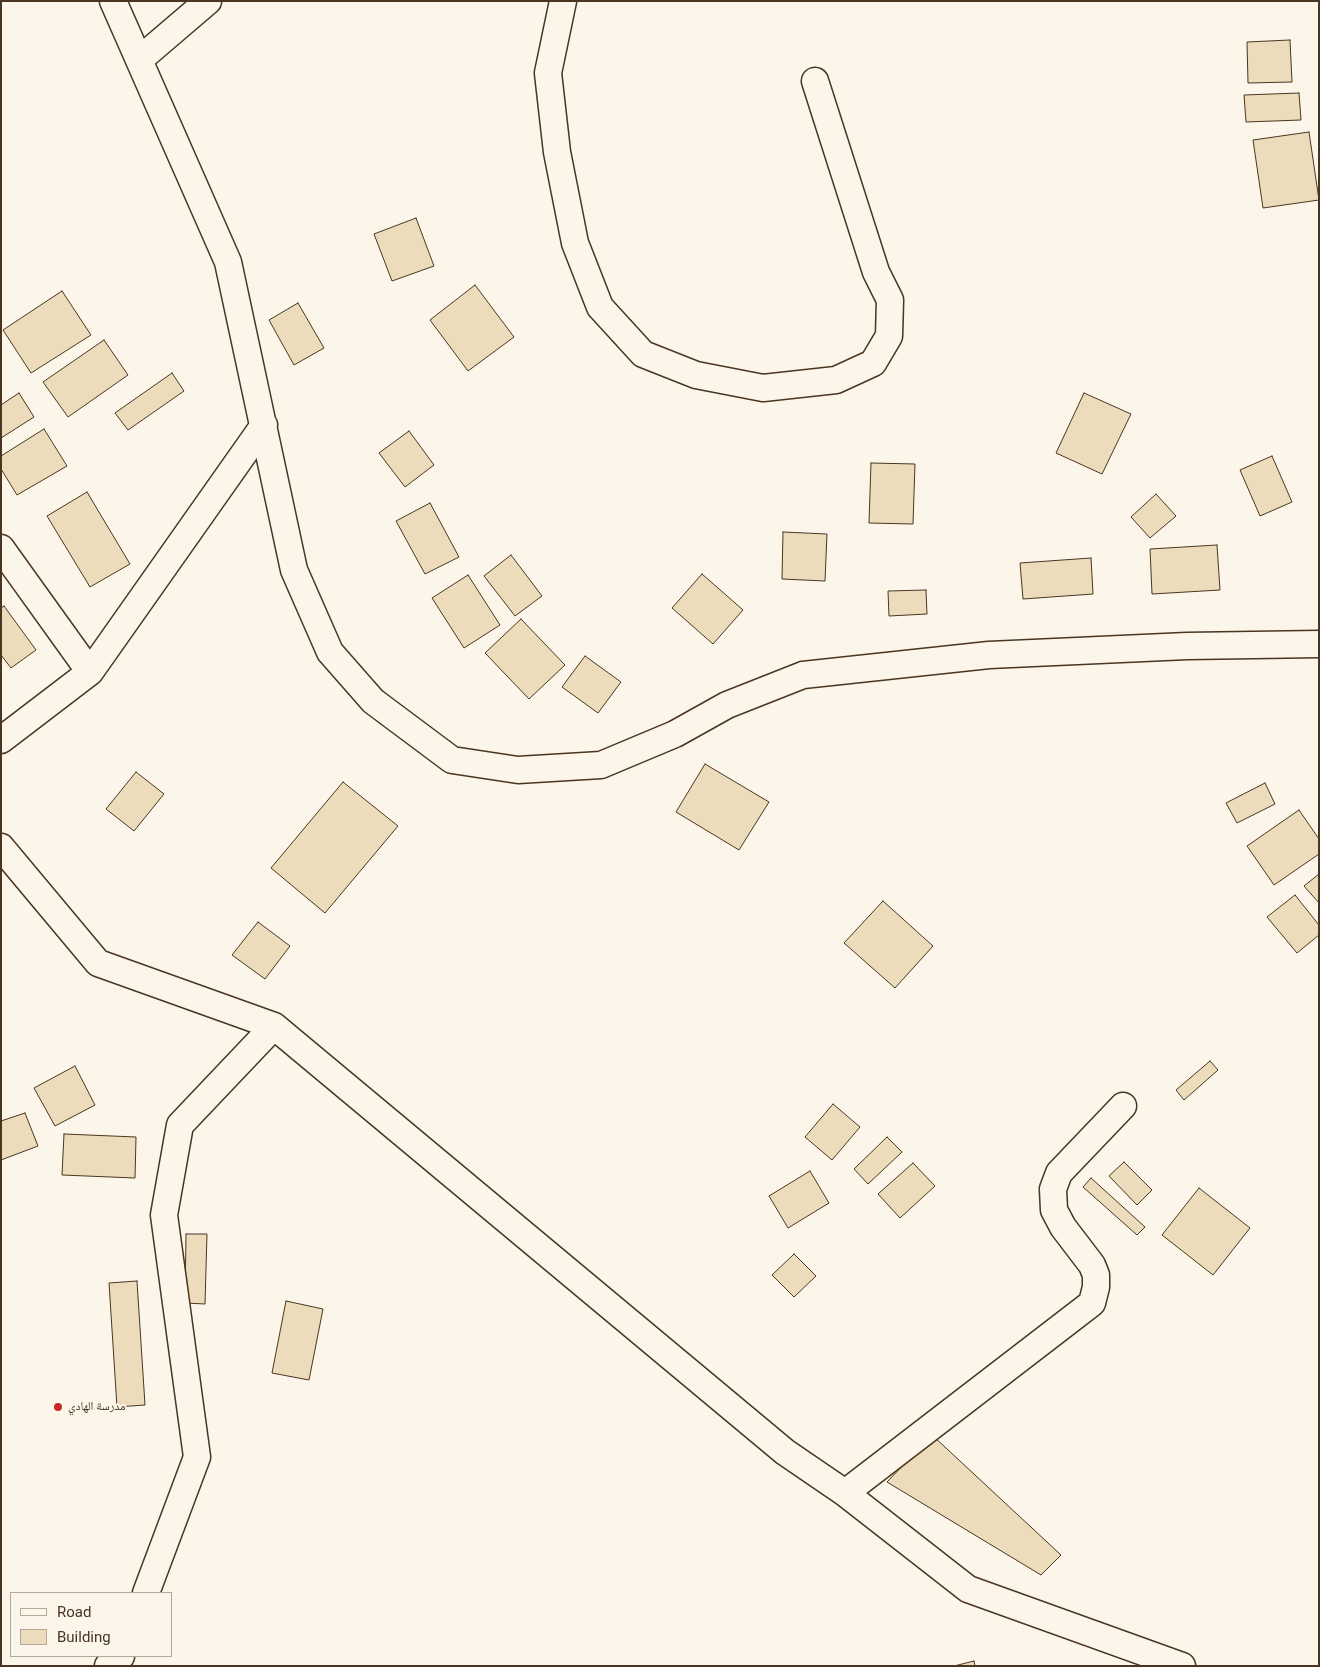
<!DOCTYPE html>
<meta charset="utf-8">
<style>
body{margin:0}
#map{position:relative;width:1320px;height:1667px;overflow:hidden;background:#fbf6e9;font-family:Roboto,sans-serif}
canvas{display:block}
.frame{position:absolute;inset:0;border:2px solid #4a3520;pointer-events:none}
.legend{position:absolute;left:10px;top:1592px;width:162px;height:65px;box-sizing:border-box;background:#fbf6e9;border:1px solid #b4a999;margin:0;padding:6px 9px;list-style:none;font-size:15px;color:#4a3520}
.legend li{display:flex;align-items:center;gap:10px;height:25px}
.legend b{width:25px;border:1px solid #b4a999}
</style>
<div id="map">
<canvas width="1320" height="1667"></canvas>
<div class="frame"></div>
<ul class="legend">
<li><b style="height:6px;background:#fbf6e9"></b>Road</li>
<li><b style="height:14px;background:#ecdcbc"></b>Building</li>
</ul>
</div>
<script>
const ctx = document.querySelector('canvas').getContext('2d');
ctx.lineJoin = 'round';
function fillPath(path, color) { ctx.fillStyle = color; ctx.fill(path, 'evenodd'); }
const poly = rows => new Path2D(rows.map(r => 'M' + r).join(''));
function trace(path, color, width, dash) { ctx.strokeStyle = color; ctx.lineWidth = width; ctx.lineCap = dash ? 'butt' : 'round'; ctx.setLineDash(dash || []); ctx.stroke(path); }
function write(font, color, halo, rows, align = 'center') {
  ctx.font = font + ' Roboto,"Noto Naskh Arabic",sans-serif'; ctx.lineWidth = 4; ctx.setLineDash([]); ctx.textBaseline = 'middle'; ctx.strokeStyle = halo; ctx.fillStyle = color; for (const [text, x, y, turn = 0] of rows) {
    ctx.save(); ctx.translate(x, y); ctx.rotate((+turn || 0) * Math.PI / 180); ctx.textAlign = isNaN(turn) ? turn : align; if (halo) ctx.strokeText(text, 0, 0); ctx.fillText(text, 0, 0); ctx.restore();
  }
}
const building = poly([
 [1290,40,1292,82,1248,83,1247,42,1290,40],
 [1299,93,1301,120,1246,122,1244,95,1299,93],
 [1309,132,1319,200,1263,208,1253,140,1309,132],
 [416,218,434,266,392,281,374,234,416,218],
 [475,285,514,337,468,371,430,320,475,285],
 [62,291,91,335,31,373,3,330,62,291],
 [298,303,324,348,294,365,269,320,298,303],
 [104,340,128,375,68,417,43,382,104,340],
 [172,373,184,391,128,430,115,413,172,373],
 [19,393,34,417,1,438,1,405,19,393],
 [1084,393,1131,414,1102,474,1056,453,1084,393],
 [44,429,67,466,17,495,1,469,1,456,44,429],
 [409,431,434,465,405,487,379,453,409,431],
 [1272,456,1292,502,1260,516,1240,470,1272,456],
 [871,463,915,464,913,524,869,523,871,463],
 [87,492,130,564,90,587,47,516,87,492],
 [1156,494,1176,516,1150,538,1131,517,1156,494],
 [430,503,459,557,425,574,396,521,430,503],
 [783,532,827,534,825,581,782,579,783,532],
 [1217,545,1220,590,1152,594,1150,549,1217,545],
 [511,555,542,596,515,616,484,576,511,555],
 [1091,558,1093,594,1023,599,1020,563,1091,558],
 [702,574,743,610,713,644,672,608,702,574],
 [468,575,500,625,464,648,432,598,468,575],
 [926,590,927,614,889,616,888,591,926,590],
 [4,606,36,650,11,668,1,655,1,608,4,606],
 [521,619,565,665,529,699,485,653,521,619],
 [585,656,621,682,598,713,562,687,585,656],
 [705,764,769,802,739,850,676,812,705,764],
 [136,772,164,794,134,831,106,809,136,772],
 [343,782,398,826,325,913,271,868,343,782],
 [1265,783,1275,804,1237,823,1226,803,1265,783],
 [1299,810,1319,839,1319,854,1274,885,1247,846,1299,810],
 [1319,874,1319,903,1304,886,1319,874],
 [1295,895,1319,925,1319,935,1297,953,1267,917,1295,895],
 [883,901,933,946,895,988,844,943,883,901],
 [258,922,290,946,265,979,232,955,258,922],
 [1210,1061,1218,1070,1184,1100,1176,1090,1210,1061],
 [75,1066,95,1105,55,1126,34,1088,75,1066],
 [833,1104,860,1127,832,1160,805,1137,833,1104],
 [25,1113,38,1146,1,1160,1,1121,25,1113],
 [64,1134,136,1137,135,1178,62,1175,64,1134],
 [887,1137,902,1152,868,1184,854,1169,887,1137],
 [1124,1162,1152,1190,1137,1205,1109,1176,1124,1162],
 [913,1163,935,1186,900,1218,878,1194,913,1163],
 [810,1171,829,1203,788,1228,769,1196,810,1171],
 [1091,1178,1145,1227,1137,1235,1083,1187,1091,1178],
 [1199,1188,1250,1228,1213,1275,1162,1235,1199,1188],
 [186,1234,207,1234,205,1304,185,1303,186,1234],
 [794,1254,816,1276,794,1297,772,1275,794,1254],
 [137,1281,145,1405,117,1407,109,1283,137,1281],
 [286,1301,323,1309,309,1380,272,1373,286,1301],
 [932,1435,1061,1555,1041,1575,887,1482,932,1435],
 [974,1661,975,1666,954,1666,974,1661]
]);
const street = poly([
 [113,1,228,262,294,570,330,652,373,701,452,760,518,770,601,765,675,734,727,705,803,675,989,655,1187,646,1319,644],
 [563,1,548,73,557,152,575,243,600,307,643,354,696,375,763,388,836,380,873,363,889,336,890,300,876,272,815,81],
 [139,60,208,1],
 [1,548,90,672],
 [1,740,90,672,264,425],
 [1,847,98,963,274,1026],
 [845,1493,1092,1303,1096,1287,1096,1275,1092,1265,1063,1227,1054,1210,1053,1189,1059,1173,1123,1106],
 [146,1593,197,1457,164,1215,180,1125,274,1026,785,1452,845,1493,968,1589,1182,1666],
 [108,1666,121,1656]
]);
const markers = [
 [58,1407,5,"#c62828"]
];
const poiNames = [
 ["مدرسة الهادي",68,1407]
];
fillPath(building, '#ecdcbc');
trace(building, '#4a3520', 1);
trace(street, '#4a3520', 29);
trace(street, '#fbf6e9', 26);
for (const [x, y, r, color] of markers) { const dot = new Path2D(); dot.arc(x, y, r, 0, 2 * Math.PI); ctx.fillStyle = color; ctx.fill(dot); trace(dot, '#fbf6e9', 2); }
write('12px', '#4a3520', '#fbf6e9', poiNames, 'left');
</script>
